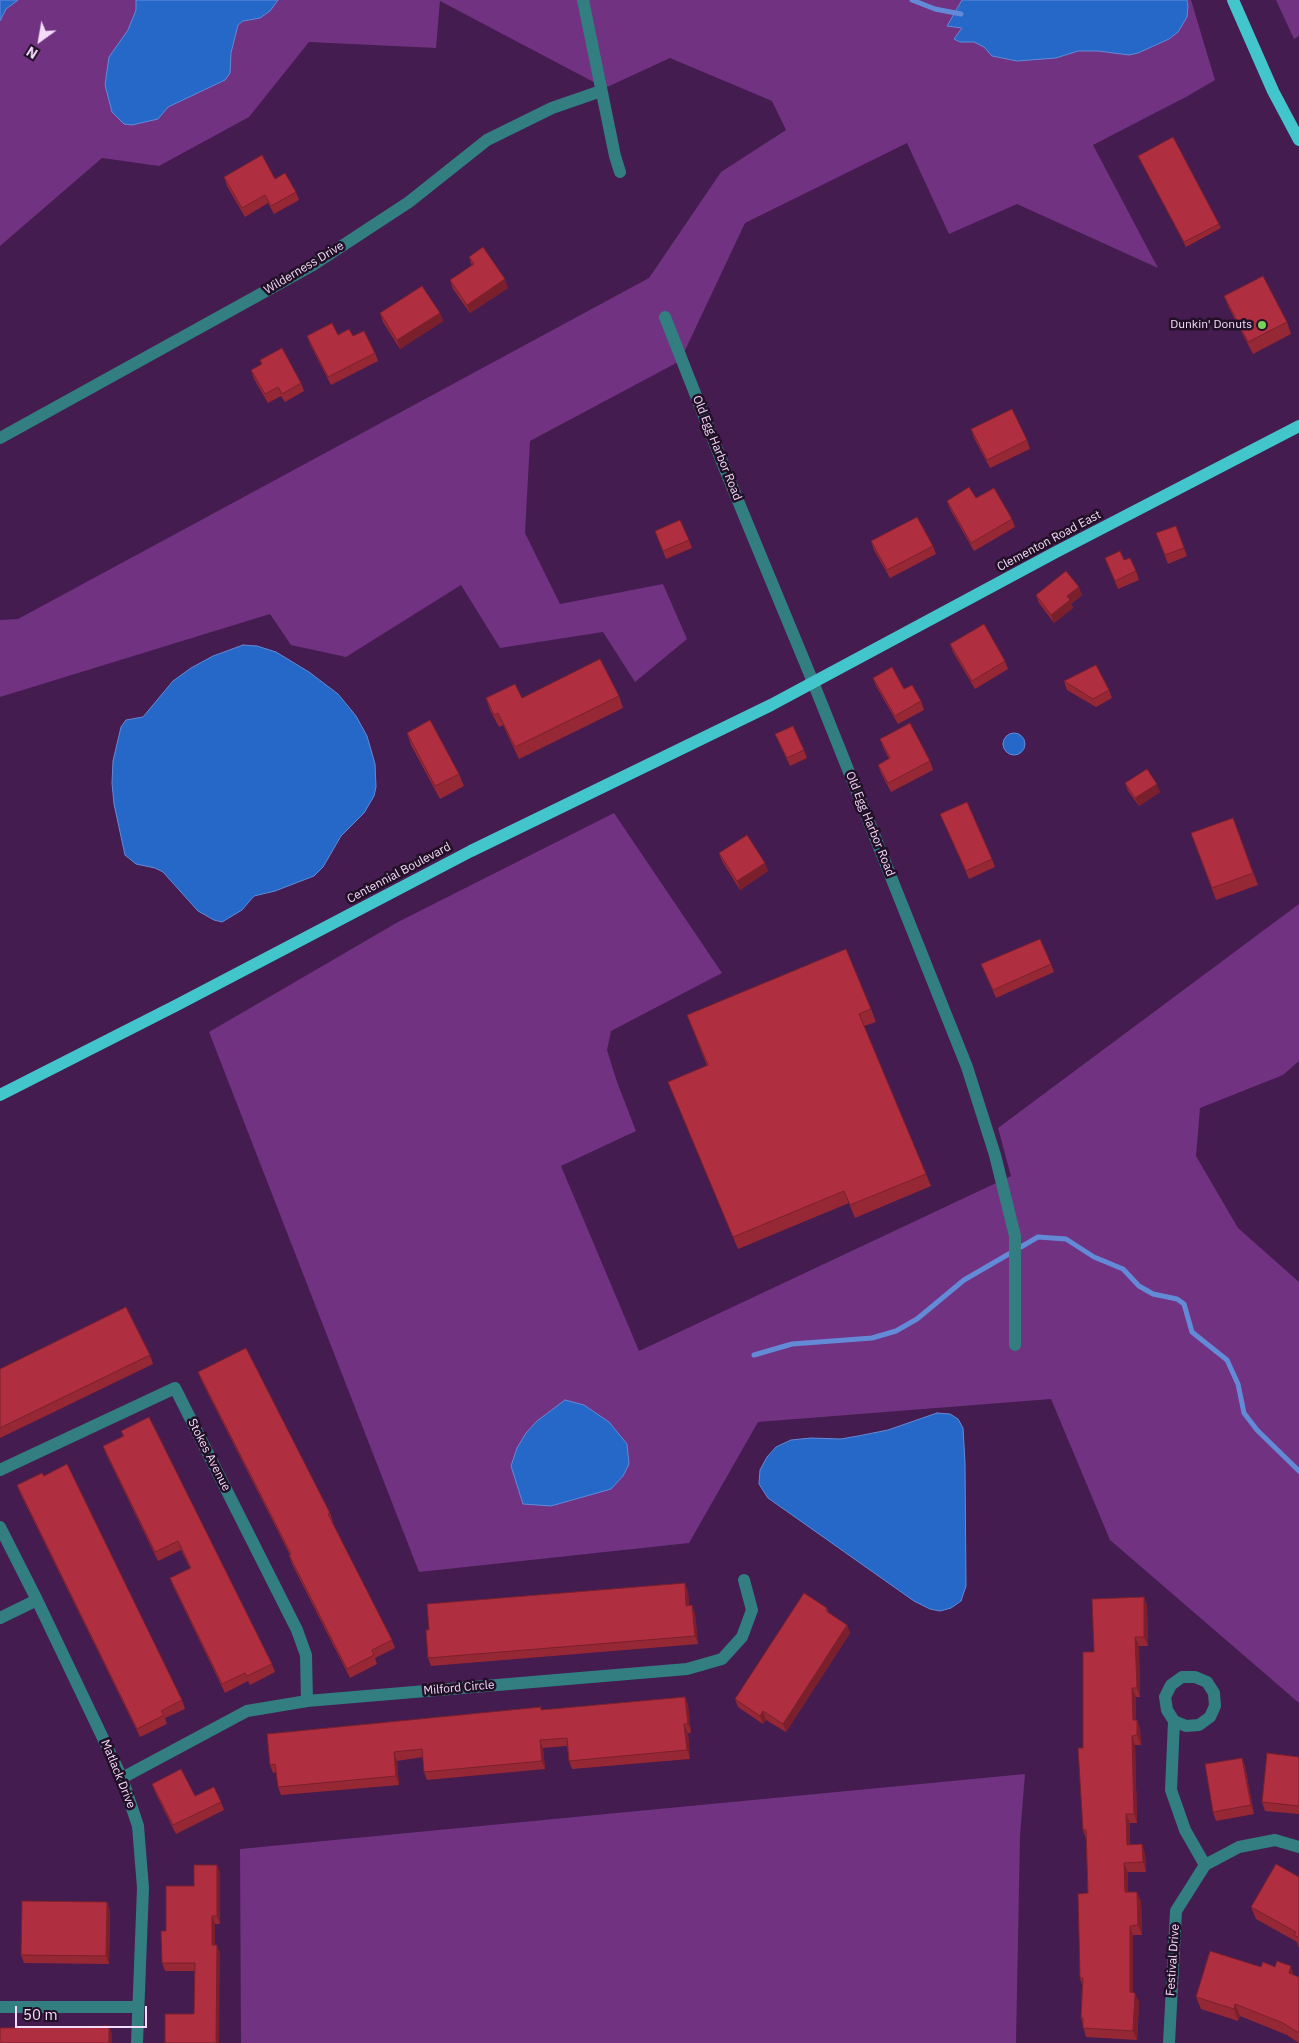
<!DOCTYPE html>
<style>
body{margin:0}
#map{position:relative;width:1299px;height:2043px;overflow:hidden;background:#441c4f;font-family:"IBM Plex Sans",sans-serif}
canvas{display:block}
.north{position:absolute;left:15px;top:15px;width:50px;height:50px;-webkit-text-stroke:4px #211026;paint-order:stroke;rotate:212deg;font-size:14px;font-weight:700;line-height:20px;text-align:center;color:#f3dbfa}
.north::after{content:'';display:block;margin:auto;width:18px;height:22px;background:#f3dbfa;clip-path:polygon(50% 0,100% 100%,50% 72%,0 100%)}
.scale{position:absolute;left:15px;top:2006px;width:132px;height:22px;box-sizing:border-box;border:2px solid #f3dbfa;border-top:0;padding-left:6px;font-size:15px;line-height:18px;white-space:nowrap;color:#f3dbfa;-webkit-text-stroke:4px #211026;paint-order:stroke}
</style>
<div id="map">
<canvas width="1299" height="2043"></canvas>
<div class="north">N</div>
<div class="scale">50 m</div>
</div>
<script>
const ctx = document.querySelector('canvas').getContext('2d');
ctx.lineJoin = 'round';
function fillPath(path, color) { ctx.fillStyle = color; ctx.fill(path, 'evenodd'); }
const poly = rows => new Path2D(rows.map(r => 'M' + r).join(''));
function trace(path, color, width, dash) { ctx.strokeStyle = color; ctx.lineWidth = width; ctx.lineCap = dash ? 'butt' : 'round'; ctx.setLineDash(dash || []); ctx.stroke(path); }
function write(font, color, halo, rows, align = 'center') {
  ctx.font = font + ' "IBM Plex Sans",sans-serif'; ctx.lineWidth = 5; ctx.setLineDash([]); ctx.textBaseline = 'middle'; ctx.strokeStyle = halo; ctx.fillStyle = color; for (const [text, x, y, turn = 0] of rows) {
    ctx.save(); ctx.translate(x, y); ctx.rotate((+turn || 0) * Math.PI / 180); ctx.textAlign = isNaN(turn) ? turn : align; if (halo) ctx.strokeText(text, 0, 0); ctx.fillText(text, 0, 0); ctx.restore();
  }
}
const green = poly([
 [2,0,140,0,225,80,238,25,273,0,1191,0,1215,80,1186,97,1093,145,1158,268,1017,204,949,234,907,143,745,223,680,361,530,441,525,533,560,604,663,584,687,639,635,682,603,632,500,648,461,585,346,657,291,645,270,614,0,697,0,620,18,619,649,278,721,172,786,130,772,101,670,58,605,88,440,1,436,48,309,42,249,117,159,166,102,158,0,246,0,3],
 [1276,0,1299,0,1299,36,1294,39],
 [614,813,722,973,611,1031,607,1050,617,1082,636,1131,561,1166,639,1351,1011,1176,998,1128,1299,904,1299,1061,1283,1075,1200,1108,1196,1156,1238,1228,1299,1282,1299,1703,1110,1540,1051,1399,758,1422,689,1543,419,1572,209,1032,398,922],
 [1025,1774,1020,1836,1016,2043,241,2043,240,1849]
]);
const water = poly([
 [0,0,18,0,6,9,0,21,0,0],
 [136,0,278,0,270,11,260,18,243,21,238,25,231,53,230,73,225,80,168,107,158,119,132,125,124,124,112,112,105,85,109,57,128,30,136,10,136,0],
 [962,0,1187,0,1188,6,1187,17,1178,32,1169,39,1138,53,1129,55,1098,51,1078,51,1056,58,1017,61,992,56,984,47,974,42,960,42,954,39,962,28,947,26,962,0],
 [243,645,257,646,276,652,309,672,338,694,356,716,367,736,375,764,376,787,374,796,364,813,341,836,323,867,314,876,275,891,254,896,242,910,222,922,214,920,198,911,163,872,155,868,136,864,125,855,114,804,112,783,113,761,121,727,126,720,143,717,173,681,191,668,213,656,243,645],
 '1003 744a11 11 0 1 1 22 0a11 11 0 1 1-22 0Z',
 [565,1400,584,1405,609,1422,627,1444,629,1464,623,1476,611,1489,551,1506,523,1504,511,1466,517,1448,526,1433,537,1421,565,1400],
 [937,1413,950,1414,958,1419,963,1428,965,1463,966,1586,961,1601,951,1608,940,1611,930,1609,914,1601,768,1498,759,1484,760,1470,767,1457,776,1447,791,1440,811,1438,841,1439,858,1436,888,1430,937,1413]
]);
const stream = poly([
 [912,0,935,9,961,14],
 [754,1355,792,1344,872,1338,896,1331,917,1319,964,1280,1038,1237,1066,1239,1094,1257,1123,1269,1139,1286,1153,1294,1177,1299,1184,1304,1192,1332,1227,1360,1238,1384,1244,1413,1257,1430,1299,1471]
]);
const minor = poly([
 [583,0,615,156,620,172],
 [665,317,724,467,813,682,967,1067,995,1155,1015,1236,1015,1345],
 [0,438,313,265,409,202,487,140,552,108,601,91],
 [0,1470,175,1388,297,1630,306,1655,307,1701],
 [0,1527,37,1600,122,1778,138,1826,143,1888,137,2043],
 [0,1618,37,1600],
 [1174,1721,1167,1710,1165,1697,1171,1685,1182,1677,1195,1677,1207,1682,1214,1693,1215,1706,1210,1717,1199,1725,1186,1726,1174,1721,1171,1790,1185,1830,1205,1865],
 [122,1778,247,1711,307,1701,687,1669,722,1659,742,1637,752,1610,744,1580],
 [0,2007,138,2007],
 [1169,2043,1176,1911,1205,1865,1239,1847,1275,1840,1299,1847]
]);
const major = poly([
 [1233,0,1273,91,1299,140],
 [0,1095,177,1005,471,851,771,705,1056,552,1299,426]
]);
const wall = poly([
 [1138,156,1219,224,1221,228,1186,247],
 [224,177,275,179,296,192,299,200,274,214,268,203,245,217,227,186],
 [469,257,508,288,470,313,453,289,450,280,472,266],
 [1224,296,1287,322,1291,334,1253,354,1229,308],
 [380,313,440,313,443,321,400,349,383,322],
 [338,335,353,336,375,353,378,361,331,385,310,344,307,336],
 [260,360,301,383,304,391,285,402,281,396,268,403,254,379,251,370,261,365],
 [971,429,1027,440,1030,449,990,468,974,438],
 [976,498,1012,519,1015,527,974,551,950,509,947,501],
 [1176,526,1187,556,1168,564,1156,533],
 [655,531,689,540,692,548,666,559],
 [871,541,933,546,936,554,890,578,874,550],
 [1105,558,1124,560,1136,571,1139,580,1118,589],
 [1036,595,1082,595,1071,604,1073,608,1054,623,1039,603],
 [950,644,1005,661,1008,669,975,689,953,652],
 [873,678,921,701,924,710,898,724,876,686],
 [1064,681,1109,690,1112,698,1096,707,1067,690],
 [619,696,623,708,519,759,503,725,499,727,490,710,486,698],
 [407,733,459,774,464,786,440,799,411,745],
 [775,734,804,750,807,758,790,766],
 [880,739,930,761,933,770,891,792,881,773,878,765,889,759,883,747],
 [1125,783,1160,792,1139,806,1128,791],
 [940,814,992,859,995,867,969,879],
 [1233,818,1258,885,1216,900,1191,833],
 [719,853,768,871,740,890,722,861],
 [981,964,1051,964,1054,972,996,998],
 [871,1009,876,1022,864,1026,931,1186,855,1218,849,1203,738,1249,668,1082,707,1066,687,1015],
 [150,1355,153,1364,0,1438,0,1369],
 [198,1372,330,1513,333,1522,332,1522,392,1640,395,1648,375,1658,377,1664,350,1678,292,1564,289,1555,290,1555,201,1380],
 [121,1431,272,1664,275,1672,250,1685,248,1681,225,1693,173,1586,170,1578,190,1568,181,1550,158,1561,106,1454,103,1446,123,1436],
 [17,1485,182,1700,185,1709,165,1718,167,1724,140,1737,20,1493],
 [688,1591,689,1606,692,1605,695,1614,698,1644,431,1666,428,1658],
 [1144,1597,1147,1606,1148,1646,1139,1646,1140,1697,1136,1697,1136,1720,1137,1720,1140,1729,1141,1745,1135,1745,1137,1823,1130,1823,1130,1845,1142,1844,1145,1854,1146,1872,1128,1872,1128,1892,1141,1901,1142,1935,1133,1935,1133,1992,1139,2002,1137,2040,1086,2037,1081,2018,1082,1985,1080,1978,1088,1893,1086,1839,1083,1830,1083,1748,1094,1652],
 [827,1608,829,1613,847,1625,850,1633,786,1732,766,1720,763,1724,738,1707,735,1699],
 [685,1697,688,1705,691,1733,688,1733,690,1759,572,1769,569,1761,567,1746,543,1748,545,1769,427,1780,424,1772,423,1757,397,1761,399,1785,281,1795,278,1787,276,1772,273,1773,270,1765,541,1710],
 [1299,1757,1299,1814,1265,1811,1262,1802],
 [1242,1758,1245,1766,1254,1814,1216,1821,1213,1812],
 [152,1784,195,1796,221,1802,224,1810,176,1834,155,1792],
 [217,1865,220,1873,220,1924,215,1924,215,1945,220,1953,194,2014,195,1971,165,1971,162,1963,166,1931,194,1886],
 [1299,1877,1299,1948,1297,1942,1256,1919,1251,1907],
 [107,1902,110,1911,109,1964,24,1963,21,1955],
 [1261,1967,1294,1975,1299,1977,1299,2043,1287,2035,1240,2016,1238,2021,1201,2009,1196,1997]
]);
const shadedWall = poly([
 [505,279,508,288,470,313,467,305],
 [440,313,443,321,400,349,397,340],
 [1079,587,1082,595,1071,604,1073,608,1054,623,1051,615,1067,596],
 [1157,784,1160,792,1139,806,1135,798],
 [765,863,768,871,740,890,737,881],
 [685,1583,688,1591,689,1614,686,1606],
 [1144,1597,1147,1606,1148,1646,1144,1637],
 [692,1605,695,1614,698,1644,695,1636],
 [847,1625,850,1633,786,1732,783,1724],
 [1135,1637,1139,1646,1140,1697,1137,1688],
 [1132,1688,1136,1697,1136,1729,1133,1720],
 [685,1697,688,1705,691,1733,688,1724],
 [763,1711,766,1720,763,1724,760,1716],
 [1137,1720,1140,1729,1141,1745,1137,1735],
 [684,1724,688,1733,690,1759,687,1750],
 [1132,1736,1135,1745,1137,1823,1134,1814],
 [540,1740,543,1748,545,1769,542,1761],
 [394,1752,397,1761,399,1785,396,1776],
 [1242,1758,1245,1766,1254,1814,1251,1805],
 [1126,1814,1130,1823,1130,1854,1127,1845],
 [1142,1844,1145,1854,1146,1872,1143,1862],
 [1124,1863,1128,1872,1128,1902,1125,1892],
 [217,1865,220,1873,220,1924,217,1916],
 [1137,1892,1141,1901,1142,1935,1138,1925],
 [107,1902,110,1911,109,1964,106,1956],
 [212,1916,215,1924,215,1953,212,1945],
 [1130,1926,1133,1935,1133,2001,1130,1992],
 [217,1945,220,1953,219,2043,216,2043],
 [1291,1966,1295,1979,1289,1973],
 [1135,1993,1139,2002,1137,2040,1133,2031],
 [1235,2004,1240,2016,1238,2021,1234,2009],
 [109,2026,112,2034,112,2043,109,2043]
]);
const building = poly([
 [1173,137,1219,224,1184,242,1138,156,1173,137],
 [262,155,275,179,285,173,296,192,271,206,265,195,242,208,224,177,262,155],
 [483,247,505,279,467,305,450,280,474,264,469,257,483,247],
 [1263,276,1287,322,1248,342,1224,296,1263,276],
 [422,286,440,313,397,340,380,313,422,286],
 [332,323,338,335,349,329,353,336,364,331,375,353,328,377,307,336,332,323],
 [282,348,301,383,282,394,278,387,265,394,251,370,262,364,260,360,282,348],
 [1012,409,1027,440,987,460,971,429,1012,409],
 [969,487,976,498,994,488,1012,519,971,543,947,501,969,487],
 [917,517,933,546,887,570,871,541,917,517],
 [680,520,689,540,663,551,655,531,680,520],
 [1176,526,1184,548,1165,555,1156,533,1176,526],
 [1120,551,1124,560,1130,558,1136,571,1115,581,1105,558,1120,551],
 [1066,571,1079,587,1067,596,1070,600,1051,615,1036,595,1066,571],
 [984,624,1005,661,972,681,950,644,984,624],
 [600,659,619,696,515,747,498,713,494,715,486,698,515,684,522,698,600,659],
 [1096,665,1109,690,1093,699,1064,681,1096,665],
 [892,667,904,689,912,685,921,701,895,716,873,678,892,667],
 [430,720,459,774,435,786,407,733,430,720],
 [910,723,930,761,888,783,878,765,890,758,880,739,910,723],
 [793,726,804,750,787,758,775,734,793,726],
 [1147,769,1157,784,1135,798,1125,783,1147,769],
 [967,802,992,859,966,871,940,814,967,802],
 [1233,818,1253,873,1212,888,1191,833,1233,818],
 [747,835,765,863,737,881,719,853,747,835],
 [1040,939,1051,964,993,990,981,964,1040,939],
 [846,949,871,1009,859,1014,926,1174,850,1205,844,1191,733,1237,668,1082,708,1065,687,1015,846,949],
 [126,1307,150,1355,0,1428,0,1369,126,1307],
 [246,1348,330,1513,328,1514,392,1640,372,1650,374,1655,347,1669,289,1555,291,1554,198,1372,246,1348],
 [149,1417,272,1664,247,1676,245,1673,222,1684,170,1578,191,1568,178,1541,155,1552,103,1446,124,1436,121,1431,149,1417],
 [67,1464,182,1700,161,1711,164,1715,137,1729,17,1485,42,1473,44,1476,67,1464],
 [685,1583,686,1606,692,1605,695,1636,428,1658,426,1630,429,1630,427,1604,685,1583],
 [804,1593,827,1608,826,1611,847,1625,783,1724,763,1711,760,1716,735,1699,804,1593],
 [1144,1597,1144,1637,1135,1637,1137,1688,1132,1688,1133,1720,1137,1720,1137,1735,1132,1736,1134,1814,1126,1814,1127,1845,1142,1844,1143,1862,1124,1863,1125,1892,1137,1892,1138,1925,1130,1926,1130,1992,1135,1993,1133,2031,1083,2028,1083,2018,1081,2018,1083,1978,1080,1978,1078,1894,1088,1893,1086,1830,1083,1830,1078,1748,1083,1748,1083,1652,1094,1652,1092,1599,1144,1597],
 [685,1697,688,1724,684,1724,687,1750,569,1761,567,1738,540,1740,542,1761,424,1772,422,1749,394,1752,396,1776,278,1787,275,1764,270,1765,267,1734,541,1707,541,1710,685,1697],
 [1267,1753,1299,1757,1299,1806,1262,1802,1267,1753],
 [1242,1758,1251,1805,1213,1812,1205,1764,1242,1758],
 [181,1769,195,1796,214,1787,221,1802,173,1825,152,1784,181,1769],
 [1276,1864,1299,1877,1299,1938,1294,1935,1296,1932,1251,1907,1276,1864],
 [194,1865,217,1865,217,1916,212,1916,212,1945,217,1945,216,2043,165,2043,165,2014,194,2014,195,1963,162,1963,161,1931,166,1931,166,1886,194,1886,194,1865],
 [22,1901,107,1902,106,1956,21,1955,22,1901],
 [1210,1951,1261,1967,1263,1962,1275,1967,1277,1961,1291,1966,1289,1973,1299,1977,1299,2033,1283,2023,1235,2004,1234,2009,1196,1997,1210,1951],
 [109,2026,109,2043,0,2043,0,2028,109,2026]
]);
const markers = [
 [1262,325,5,"#78d258"]
];
const streetNames = [
 ["Wilderness Drive",304,268,-31],
 ["Old Egg Harbor Road",717,448,68],
 ["Clementon Road East",1049,541,-28],
 ["Old Egg Harbor Road",870,824,68],
 ["Centennial Boulevard",399,873,-28],
 ["Stokes Avenue",209,1455,63],
 ["Milford Circle",459,1688,-5],
 ["Matlack Drive",118,1774,68],
 ["Festival Drive",1173,1960,-86]
];
const poiNames = [
 ["Dunkin' Donuts",1252,325]
];
fillPath(green, '#703281');
fillPath(water, '#2568c8');
trace(water, '#638ad7', 1);
trace(stream, '#638ad7', 5);
trace(minor, '#327e81', 12);
trace(major, '#43c6cb', 12);
fillPath(wall, '#962836');
fillPath(shadedWall, '#7a202c');
fillPath(building, '#af2e3f');
trace(building, '#7a202c', 1);
for (const [x, y, r, color] of markers) { const dot = new Path2D(); dot.arc(x, y, r, 0, 2 * Math.PI); ctx.fillStyle = color; ctx.fill(dot); trace(dot, '#211026', 2); }
write('12px', '#f3dbfa', '#211026', streetNames);
write('12px', '#f3dbfa', '#211026', poiNames, 'right');
</script>
